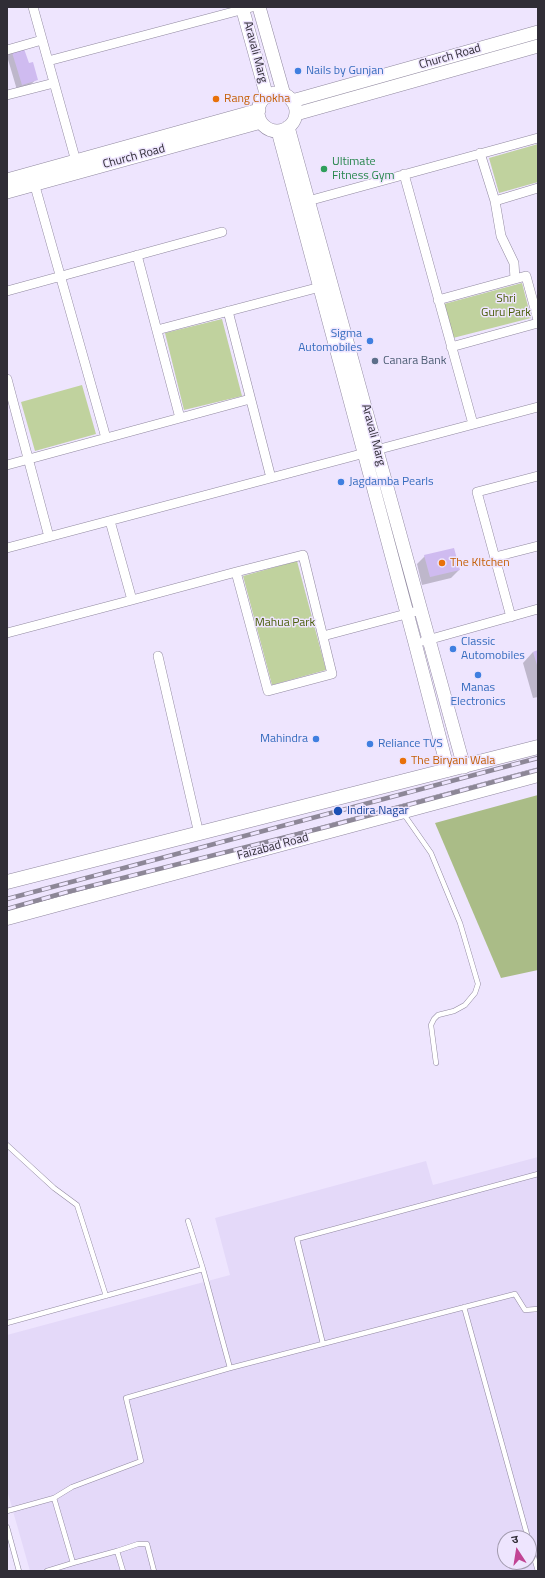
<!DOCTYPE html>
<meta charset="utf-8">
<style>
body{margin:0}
#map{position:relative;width:545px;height:1578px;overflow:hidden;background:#eee5fe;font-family:"Titillium Web","Noto Sans Devanagari",sans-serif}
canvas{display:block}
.frame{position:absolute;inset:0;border:8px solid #302d36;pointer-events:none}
.north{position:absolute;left:497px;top:1530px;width:40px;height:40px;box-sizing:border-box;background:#eee5fe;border:1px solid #a29bae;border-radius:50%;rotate:348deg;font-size:11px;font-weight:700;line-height:16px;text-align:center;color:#302d36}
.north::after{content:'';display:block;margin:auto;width:14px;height:18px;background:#c14494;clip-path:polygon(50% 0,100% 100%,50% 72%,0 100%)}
</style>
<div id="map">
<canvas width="545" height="1578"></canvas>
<div class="frame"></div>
<div class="north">उ</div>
</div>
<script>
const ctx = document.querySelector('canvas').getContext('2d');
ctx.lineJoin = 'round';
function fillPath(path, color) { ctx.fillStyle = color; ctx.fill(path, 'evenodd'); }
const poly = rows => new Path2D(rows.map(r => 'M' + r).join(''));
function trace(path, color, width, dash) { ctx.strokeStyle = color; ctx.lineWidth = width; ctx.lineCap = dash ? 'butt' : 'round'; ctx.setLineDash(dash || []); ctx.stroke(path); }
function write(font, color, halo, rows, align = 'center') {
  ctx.font = font + ' "Titillium Web",sans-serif'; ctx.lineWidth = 3; ctx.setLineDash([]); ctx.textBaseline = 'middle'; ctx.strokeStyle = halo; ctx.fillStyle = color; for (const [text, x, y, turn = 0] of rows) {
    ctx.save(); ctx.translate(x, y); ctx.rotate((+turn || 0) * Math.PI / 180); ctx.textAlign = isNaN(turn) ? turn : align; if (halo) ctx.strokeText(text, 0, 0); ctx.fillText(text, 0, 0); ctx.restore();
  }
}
const built = poly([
 [538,1157,538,1571,30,1571,7,1490,7,1335,230,1275,215,1218,426,1161,433,1185],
 [505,1538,529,1538,529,1562,505,1562]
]);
const green = poly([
 [538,144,538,182,499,193,489,158],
 [522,283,531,318,453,338,444,304],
 [222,319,242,396,184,410,165,333],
 [82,385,96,434,35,451,21,402],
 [297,561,326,670,272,685,243,576]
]);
const forest = poly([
 [538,795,538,970,501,978,435,823]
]);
const shadow = poly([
 [12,50,29,64,37,79,31,84,17,90,7,56],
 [425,556,459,570,451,578,422,585,417,564],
 [538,651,538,697,533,698,523,663,533,652]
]);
const building = poly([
 [23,46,29,63,33,62,38,80,22,85,11,49],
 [454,548,460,570,430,577,424,555],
 [538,650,538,668,533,652]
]);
const lane = poly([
 [403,813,431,853,460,923,478,984,475,993,465,1005,454,1011,438,1015,434,1019,431,1025,436,1063],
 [7,1145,54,1188,77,1205,106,1296],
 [203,1269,230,1368],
 [464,1307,528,1538],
 [7,1323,203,1269,188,1221],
 [323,1344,297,1239,538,1174],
 [54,1498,73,1563,117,1551,123,1571],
 [7,1511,54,1498,72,1487,141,1461,126,1398,230,1368,515,1294,525,1310,538,1309],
 [7,1527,19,1571],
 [529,1540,538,1571],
 [117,1551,138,1544,147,1544,154,1571],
 [47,1571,73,1563]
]);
const street = poly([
 [33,7,77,165],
 [7,50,42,40],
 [48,61,252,7],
 [7,95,54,83],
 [480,153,495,201,538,188],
 [404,174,473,424],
 [33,179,106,438],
 [308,201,538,138],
 [495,201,501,236,514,263,515,279],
 [137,255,180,418],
 [7,291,222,232],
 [438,300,526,276,538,320],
 [228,311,271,478],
 [157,330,324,286],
 [451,347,538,323],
 [7,379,49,537],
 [7,465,250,399],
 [110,521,132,600],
 [7,548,538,407],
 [495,557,538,546],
 [511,617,477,492,538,476],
 [7,633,132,600,236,572,303,555,332,674,268,691,236,572],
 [323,636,421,610],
 [424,641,538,609],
 [158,656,199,834]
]);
const secondary = poly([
 [242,7,267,97],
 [259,7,284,95],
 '258 112a19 19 0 1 1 38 0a19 19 0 1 1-38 0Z',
 [292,101,538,32],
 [296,114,538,46],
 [288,127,464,767],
 [278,131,415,643,448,770],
 [7,180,259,110],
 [7,192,261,122]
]);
const primary = poly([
 [7,882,538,747],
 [7,918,538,775]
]);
const rail = poly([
 [7,899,538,758],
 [7,909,67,892,326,827,538,770]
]);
const markers = [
 [298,71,4,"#3f7fe0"],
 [216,99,4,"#e8710a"],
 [324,169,4,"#2e9e5b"],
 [370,341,4,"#3f7fe0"],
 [375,361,4,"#5c6f8a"],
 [341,482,4,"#3f7fe0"],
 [442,563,4,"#e8710a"],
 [453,649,4,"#3f7fe0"],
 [478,675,4,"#3f7fe0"],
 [316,739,4,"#3f7fe0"],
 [370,744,4,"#3f7fe0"],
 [403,761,4,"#e8710a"],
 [338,811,5,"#1a4fb4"]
];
const streetNames = [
 ["Aravali Marg",255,52,75],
 ["Church Road",450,57,-16],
 ["Church Road",134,157,-15],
 ["Aravali Marg",373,435,75],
 ["Faizabad Road",273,847,-15]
];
const shopNames = [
 ["Nails by Gunjan",306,71],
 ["Sigma",362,334,"right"],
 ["Automobiles",362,348,"right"],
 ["Jagdamba Pearls",349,482],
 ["Classic",461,642],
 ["Automobiles",461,656],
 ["Manas",478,688,"center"],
 ["Electronics",478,702,"center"],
 ["Mahindra",308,739,"right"],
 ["Reliance TVS",378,744]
];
const foodNames = [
 ["Rang Chokha",224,99],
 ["The KItchen",450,563],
 ["The Biryani Wala",411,761]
];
const leisureNames = [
 ["Ultimate",332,162],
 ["Fitness Gym",332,176]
];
const parkNames = [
 ["Shri",506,299],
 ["Guru Park",506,313],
 ["Mahua Park",285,623]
];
const serviceNames = [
 ["Canara Bank",383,361]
];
const transitNames = [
 ["Indira Nagar",347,811]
];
fillPath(built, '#e4d9f9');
fillPath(green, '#c0d29e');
fillPath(forest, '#aabc87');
fillPath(shadow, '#0003');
fillPath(building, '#cfbbf0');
trace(lane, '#9189a0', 5.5);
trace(street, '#9189a0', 10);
trace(secondary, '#9189a0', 14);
trace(primary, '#9189a0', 15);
trace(lane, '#fff', 4.5);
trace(street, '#fff', 9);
trace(secondary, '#fff', 13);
trace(primary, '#fff', 14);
trace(rail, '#8d8797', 4.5);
trace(rail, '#eee5fe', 3, [9]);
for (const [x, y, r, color] of markers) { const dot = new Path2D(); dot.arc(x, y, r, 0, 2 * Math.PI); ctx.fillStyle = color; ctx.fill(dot); trace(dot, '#eee5fe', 1.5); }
write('12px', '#302d36', '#eee5fe', streetNames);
write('12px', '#366cbe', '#eee5fe', shopNames, 'left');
write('12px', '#c56008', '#eee5fe', foodNames, 'left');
write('12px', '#27864d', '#eee5fe', leisureNames, 'left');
write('12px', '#4a5e0a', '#eee5fe', parkNames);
write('12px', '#4e5e75', '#eee5fe', serviceNames, 'left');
write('12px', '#164399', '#eee5fe', transitNames, 'left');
</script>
